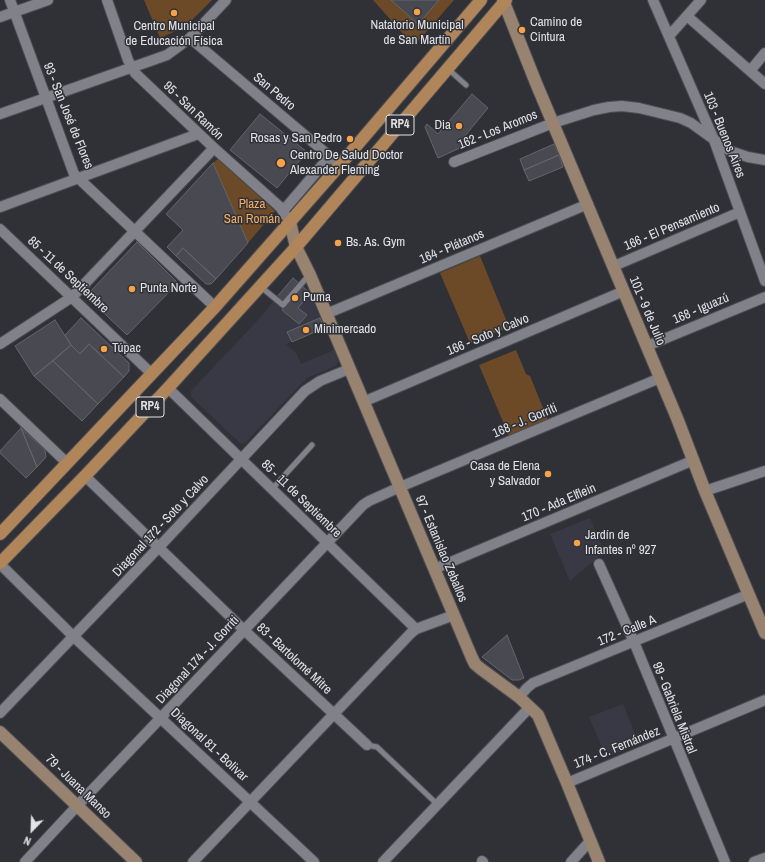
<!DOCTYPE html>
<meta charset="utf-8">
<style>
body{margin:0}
#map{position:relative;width:765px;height:862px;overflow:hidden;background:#303137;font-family:"Archivo Narrow",sans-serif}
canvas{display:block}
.north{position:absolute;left:12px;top:810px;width:40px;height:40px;-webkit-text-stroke:3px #303137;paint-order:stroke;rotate:203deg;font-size:11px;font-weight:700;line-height:16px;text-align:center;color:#e2e3e7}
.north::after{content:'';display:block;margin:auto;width:14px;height:18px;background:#e2e3e7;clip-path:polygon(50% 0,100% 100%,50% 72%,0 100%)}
</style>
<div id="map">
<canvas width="765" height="862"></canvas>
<div class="north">N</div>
</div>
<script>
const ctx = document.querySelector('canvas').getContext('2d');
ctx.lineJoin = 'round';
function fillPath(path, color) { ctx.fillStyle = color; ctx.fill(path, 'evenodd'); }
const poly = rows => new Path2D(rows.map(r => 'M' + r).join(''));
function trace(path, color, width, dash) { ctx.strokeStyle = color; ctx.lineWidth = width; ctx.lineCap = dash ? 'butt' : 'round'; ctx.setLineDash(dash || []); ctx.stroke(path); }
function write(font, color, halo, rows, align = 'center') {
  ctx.font = font + ' "Archivo Narrow",sans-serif'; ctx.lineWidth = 3; ctx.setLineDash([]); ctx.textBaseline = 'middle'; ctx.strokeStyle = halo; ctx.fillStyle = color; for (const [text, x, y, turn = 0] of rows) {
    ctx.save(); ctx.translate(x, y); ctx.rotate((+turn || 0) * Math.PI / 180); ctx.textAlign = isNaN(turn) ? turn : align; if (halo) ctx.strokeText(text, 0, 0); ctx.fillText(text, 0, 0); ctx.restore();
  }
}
const built = poly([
 [293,278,310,293,324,328,286,344,297,354,301,364,334,350,338,361,336,366,307,378,245,443,240,443,191,397,191,391,256,322],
 [590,518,604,552,570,581,550,534],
 [623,704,639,744,606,757,589,717]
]);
const green = poly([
 [144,0,212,0,185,27,160,38],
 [373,0,454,0,414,46],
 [218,159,275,211,248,243,213,163],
 [480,256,509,327,470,343,440,273],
 [516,350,526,374,530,376,548,420,509,436,479,365]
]);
const building = poly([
 [391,0,439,0,418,24,391,0],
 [472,94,488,108,460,142,462,147,438,158,425,127,427,124,438,134,472,94],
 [260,114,307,152,277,188,230,150,260,114],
 [554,144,559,155,524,170,520,159,554,144],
 [559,155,563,167,529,181,524,170,559,155],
 [213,163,248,243,216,279,183,248,176,256,167,247,183,230,166,214,213,163],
 [137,242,178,283,127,335,86,296,137,242],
 [183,248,216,279,211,284,206,284,176,256,183,248],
 [293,278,310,293,298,308,307,315,299,324,282,310,285,305,276,298,293,278],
 [81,318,129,363,129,371,124,377,89,344,80,354,71,345,65,335,81,318],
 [320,318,324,328,292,342,287,332,320,318],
 [55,320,71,345,34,376,15,346,55,320],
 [89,344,124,377,98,404,53,361,71,345,80,354,89,344],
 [53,361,98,404,82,421,34,376,53,361],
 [21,428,37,467,26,478,0,453,0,451,21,428],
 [21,428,45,450,46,457,37,467,21,428],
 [507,635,524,678,519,680,512,680,482,657,507,635]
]);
const lane = poly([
 [448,69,466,85],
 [261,287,283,305,309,275],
 [272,489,312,445],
 [367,745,377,747,438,805]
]);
const street = poly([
 [10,0,74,174,215,307],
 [107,0,128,60,135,73,214,148,280,207,290,222],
 [653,0,714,140,765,281],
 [687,16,765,84],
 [0,17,48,0],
 [669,36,701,0],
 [190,38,340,165],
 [750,71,765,53],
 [0,114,167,55,190,38,226,0],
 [454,162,553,123,594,110,609,107,622,106,639,108,680,118,691,123,730,151,748,157,765,160],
 [0,207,198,134],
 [283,211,330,156],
 [0,229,152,374],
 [614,266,740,212],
 [326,314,588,204],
 [0,344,72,297,214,148],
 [647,346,765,297],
 [168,388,416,629],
 [0,399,67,463],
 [363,402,624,291],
 [85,476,244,630,367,745],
 [705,491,765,471],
 [0,564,73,636,314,862],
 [599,564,634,642,725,862],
 [434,569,694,460],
 [519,697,527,688,533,683,749,594],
 [0,713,159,547,305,391,320,381,349,369],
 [567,783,765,700],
 [482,861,483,862],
 [25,862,77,806,363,505,369,501,400,487,660,378],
 [193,862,411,633,416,629,454,615],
 [383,862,530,707],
 [571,862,590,841],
 [754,862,765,858]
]);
const secondary = poly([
 [503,0,536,83,677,418,705,491,765,633],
 [290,222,296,247,310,275,472,658,475,664,481,669,519,697,538,715,567,783,599,862],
 [0,732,136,862]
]);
const primary = poly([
 [0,534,215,307,340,165,481,0],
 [0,563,85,476,168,388,296,247,506,0]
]);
const markers = [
 [417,12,4,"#f7a248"],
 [174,13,4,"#f7a248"],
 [522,30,4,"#f7a248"],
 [459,126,4,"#f7a248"],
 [350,139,4,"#f7a248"],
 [281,163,5,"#f7a248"],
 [338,243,4,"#f7a248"],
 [132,289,4,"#f7a248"],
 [295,298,4,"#f7a248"],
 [306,330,4,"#f7a248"],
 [104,349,4,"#f7a248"],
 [548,474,4,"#f7a248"],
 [577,543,4,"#f7a248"]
];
const shields = [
 [400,125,28],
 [150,407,28]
];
const shieldNames = [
 ["RP4",400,125],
 ["RP4",150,407]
];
const poiNames = [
 ["Camino de",530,23],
 ["Cintura",530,38],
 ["Natatorio Municipal",417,26,"center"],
 ["de San Martín",417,41,"center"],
 ["Centro Municipal",174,27,"center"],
 ["de Educación Física",174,42,"center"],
 ["Dia",451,126,"right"],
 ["Rosas y San Pedro",342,139,"right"],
 ["Centro De Salud Doctor",290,156],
 ["Alexander Fleming",290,171],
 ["Bs. As. Gym",346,243],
 ["Punta Norte",140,289],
 ["Puma",303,298],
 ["Minimercado",314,330],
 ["Túpac",112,349],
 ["Casa de Elena",540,467,"right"],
 ["y Salvador",540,482,"right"],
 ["Jardín de",585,536],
 ["Infantes nº 927",585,551]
];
const streetNames = [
 ["San Pedro",274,92,40],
 ["95 - San Ramón",193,111,44],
 ["93 - San José de Flores",68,116,68],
 ["162 - Los Aromos",498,130,-22],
 ["103 - Buenos Aires",724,135,68],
 ["166 - El Pensamiento",672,227,-23],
 ["164 - Plátanos",452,247,-23],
 ["85 - 11 de Septiembre",68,275,43],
 ["168 - Iguazú",701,309,-23],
 ["101 - 9 de Julio",647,311,67],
 ["166 - Soto y Calvo",488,335,-23],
 ["168 - J. Gorriti",525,421,-23],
 ["85 - 11 de Septiembre",301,499,44],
 ["170 - Ada Elflein",559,503,-23],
 ["Diagonal 172 - Soto y Calvo",161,526,-47],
 ["97 - Estanislao Zeballos",441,549,67],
 ["172 - Calle A",627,631,-22],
 ["83 - Bartolomé Mitre",294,659,43],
 ["Diagonal 174 - J. Gorriti",198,660,-47],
 ["99 - Gabriela Mistral",674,708,68],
 ["Diagonal 81 - Bolivar",209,745,43],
 ["174 - C. Fernández",617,748,-22],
 ["79 - Juana Manso",78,787,44]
];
const parkNames = [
 ["Plaza",252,205],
 ["San Román",252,220]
];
fillPath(built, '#383945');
fillPath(green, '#6c4a28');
fillPath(building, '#494a51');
trace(building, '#64656c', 1);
trace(lane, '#4d4e53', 7);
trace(street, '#4d4e53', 12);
trace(secondary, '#4d4e53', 14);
trace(primary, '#4d4e53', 14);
trace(lane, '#808189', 5);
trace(street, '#808189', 10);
trace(secondary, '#988371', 12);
trace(primary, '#b08559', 12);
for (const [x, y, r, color] of markers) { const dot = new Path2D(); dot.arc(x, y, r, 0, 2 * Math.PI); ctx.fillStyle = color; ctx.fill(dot); trace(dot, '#303137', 1.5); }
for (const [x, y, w] of shields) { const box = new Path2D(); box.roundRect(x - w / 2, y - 10, w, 20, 3); ctx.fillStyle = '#303137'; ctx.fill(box); trace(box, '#e2e3e7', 1); }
write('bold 12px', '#e2e3e7', null, shieldNames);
write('13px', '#e2e3e7', '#303137', poiNames, 'left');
write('13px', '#e2e3e7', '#303137', streetNames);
write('13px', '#f5ae68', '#303137', parkNames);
</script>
